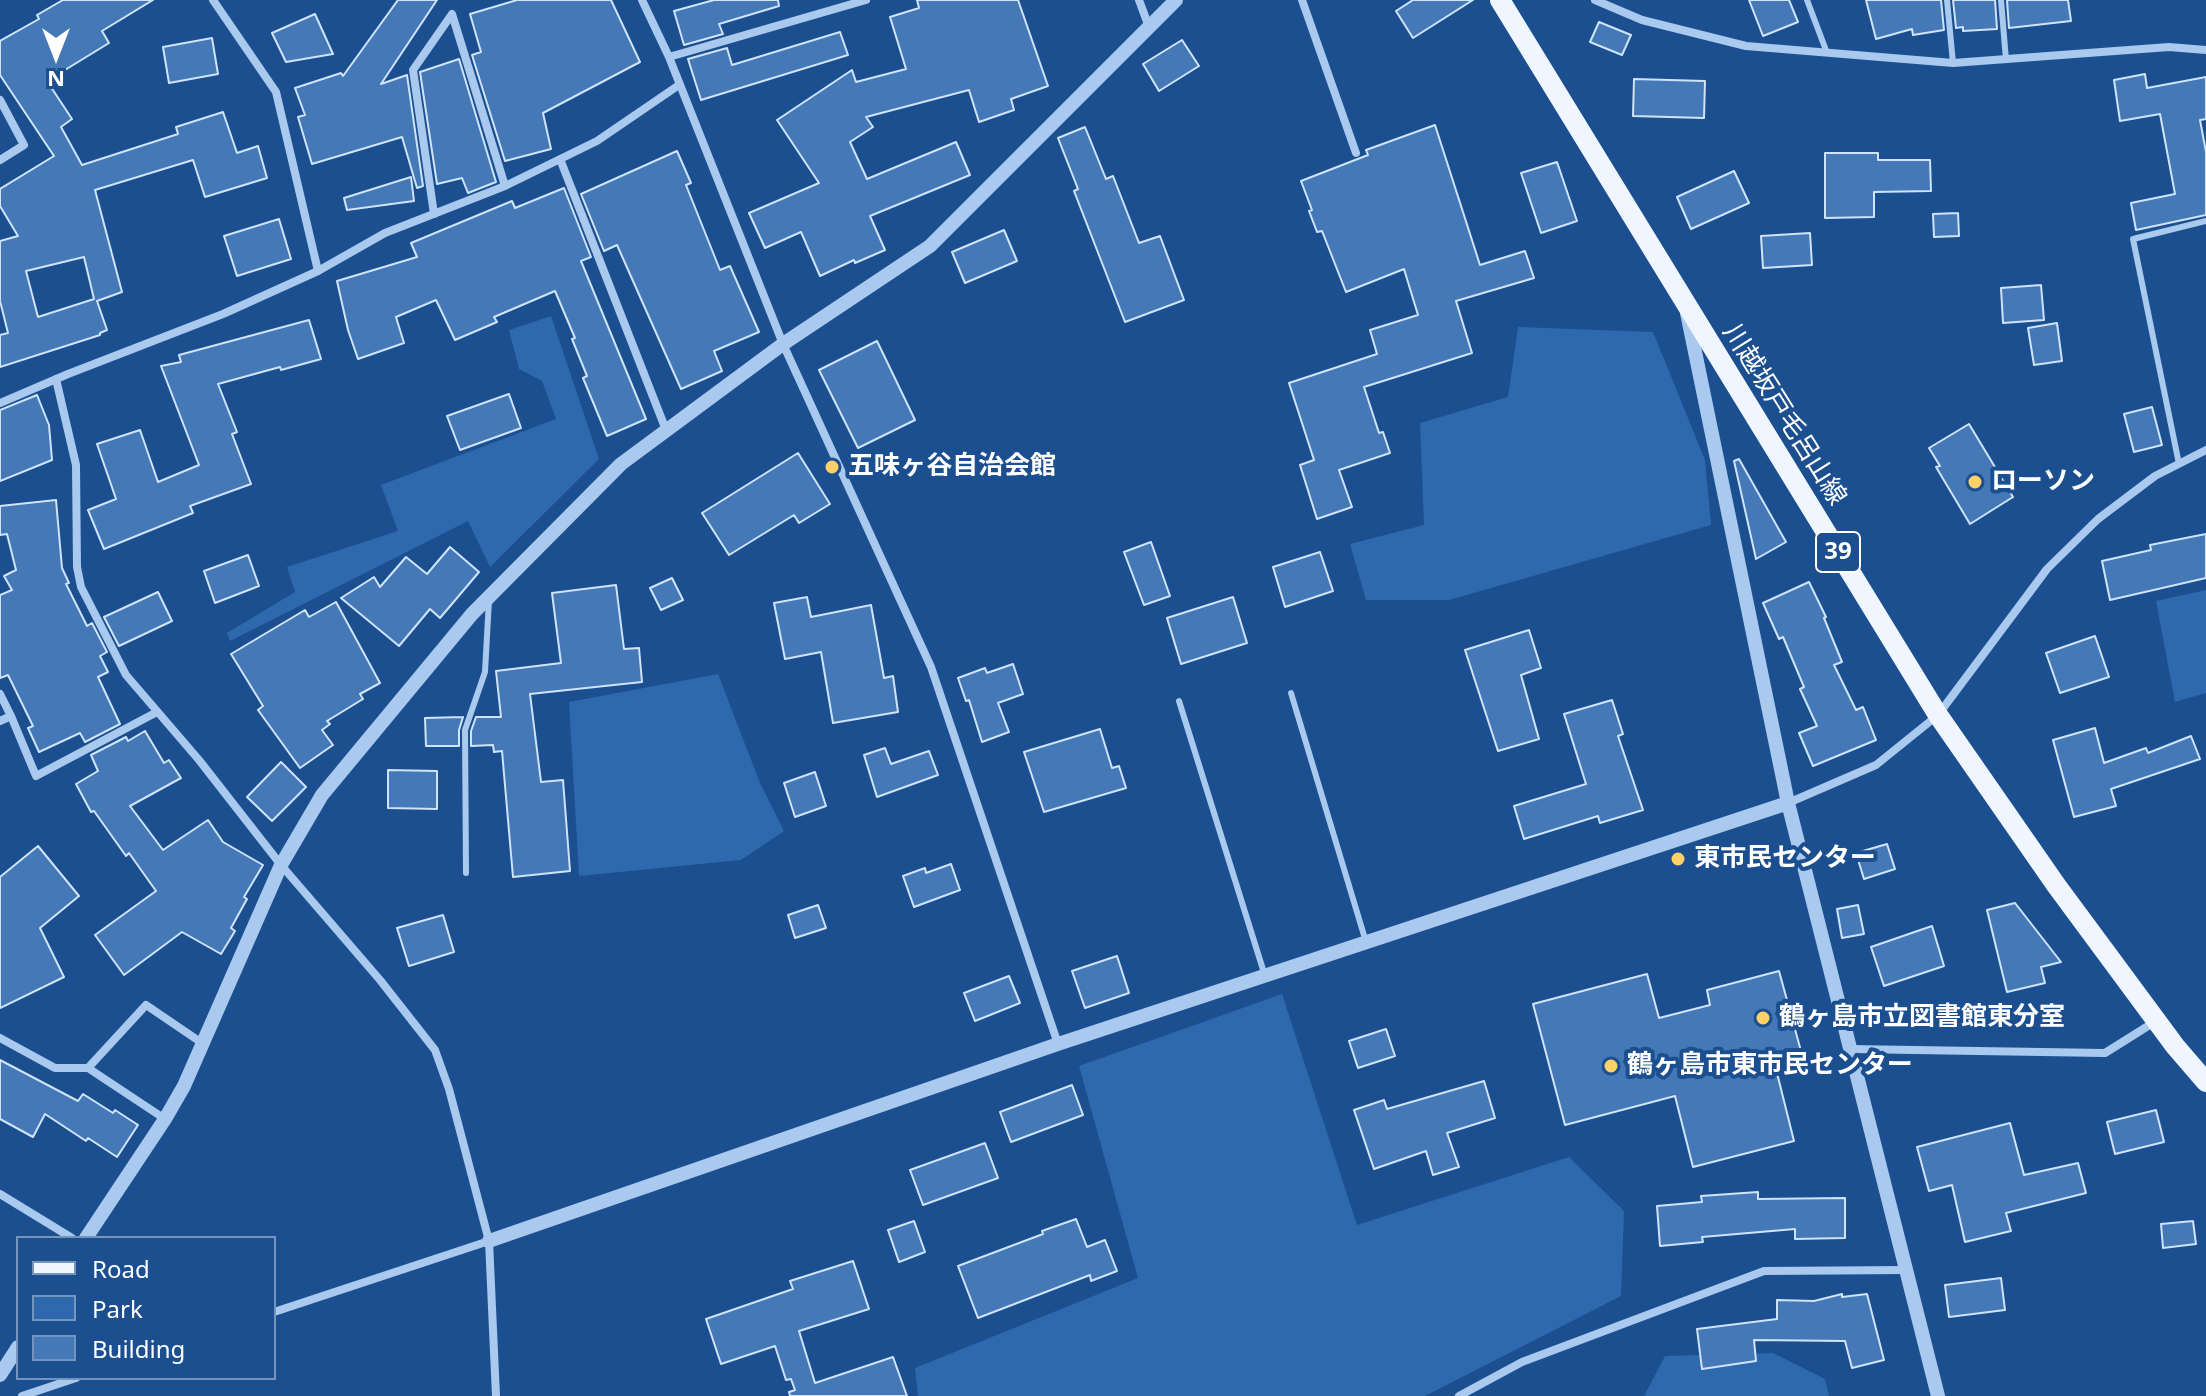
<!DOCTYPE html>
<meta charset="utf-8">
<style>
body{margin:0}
#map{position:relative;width:2206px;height:1396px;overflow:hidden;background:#1b4f8f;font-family:"Noto Sans",sans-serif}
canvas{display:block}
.legend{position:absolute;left:16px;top:1236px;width:260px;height:144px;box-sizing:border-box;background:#1b4f8f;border:2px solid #7695bc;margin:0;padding:10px 14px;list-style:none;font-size:24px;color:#fff}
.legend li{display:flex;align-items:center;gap:16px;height:40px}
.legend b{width:40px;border:2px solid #7695bc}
.north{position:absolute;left:16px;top:16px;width:80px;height:80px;-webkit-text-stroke:6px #1b4f8f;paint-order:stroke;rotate:180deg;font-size:22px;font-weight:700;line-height:32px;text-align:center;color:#fff}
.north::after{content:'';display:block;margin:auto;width:28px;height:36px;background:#fff;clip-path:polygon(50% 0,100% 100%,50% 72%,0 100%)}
</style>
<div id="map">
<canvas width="2206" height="1396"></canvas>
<ul class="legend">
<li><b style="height:10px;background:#f0f6ff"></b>Road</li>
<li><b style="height:22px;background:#2e69ad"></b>Park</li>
<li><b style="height:22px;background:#4478b7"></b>Building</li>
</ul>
<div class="north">N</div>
</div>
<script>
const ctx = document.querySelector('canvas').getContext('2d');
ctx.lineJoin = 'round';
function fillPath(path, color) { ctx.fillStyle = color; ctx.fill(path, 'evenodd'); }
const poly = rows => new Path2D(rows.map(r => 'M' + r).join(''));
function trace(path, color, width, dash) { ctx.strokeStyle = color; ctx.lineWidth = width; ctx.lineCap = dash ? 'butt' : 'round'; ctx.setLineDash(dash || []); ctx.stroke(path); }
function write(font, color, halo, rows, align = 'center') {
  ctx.font = font + ' "Noto Sans","Noto Sans JP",sans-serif'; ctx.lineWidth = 8; ctx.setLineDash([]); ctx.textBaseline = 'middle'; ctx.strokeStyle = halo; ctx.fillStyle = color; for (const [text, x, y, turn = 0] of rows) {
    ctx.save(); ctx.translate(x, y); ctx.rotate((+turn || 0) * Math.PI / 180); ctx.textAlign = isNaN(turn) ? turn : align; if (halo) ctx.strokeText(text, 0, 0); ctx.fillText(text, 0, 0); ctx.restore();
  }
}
const green = poly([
 [551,316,599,459,490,567,468,521,230,641,227,633,295,592,287,567,398,531,381,485,556,419,542,381,519,369,509,330],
 [1518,327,1653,332,1705,460,1711,525,1449,600,1366,600,1350,544,1424,525,1420,423,1508,397],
 [2206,590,2206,693,2175,702,2156,601],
 [718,674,760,783,784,831,741,860,579,876,569,702],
 [1282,994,1357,1225,1569,1157,1624,1211,1621,1296,1425,1396,918,1396,915,1368,1138,1278,1079,1066],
 [1773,1353,1825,1379,1829,1396,1644,1396,1665,1356]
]);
const building = poly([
 [63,0,153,0,102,31,109,43,47,81,72,119,61,127,82,165,178,134,176,127,223,112,237,153,258,146,267,178,205,197,193,160,95,190,122,292,97,301,107,330,100,333,100,335,0,367,0,335,8,333,0,301,0,241,18,236,0,206,0,189,54,156,0,75,0,41,39,19,37,15,63,0],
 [84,257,94,299,38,317,26,271,84,257],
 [398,0,437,0,381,84,407,75,423,186,417,188,402,137,312,164,298,117,305,115,295,88,341,73,343,76,398,0],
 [517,0,611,0,640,62,543,113,551,149,505,161,472,55,481,52,470,14,517,0],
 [714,0,778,0,779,6,719,24,723,34,684,45,674,11,714,0],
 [917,0,1018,0,1048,86,1011,99,1014,110,979,122,969,90,866,117,873,127,850,142,867,179,956,142,970,175,870,216,885,250,855,263,854,260,820,276,801,232,765,248,749,213,819,183,777,120,852,70,856,82,906,69,890,17,919,8,917,0],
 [1413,0,1473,0,1413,38,1396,11,1413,0],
 [1749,0,1789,0,1798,22,1763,36,1749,0],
 [1866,0,1941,0,1944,30,1913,35,1912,29,1876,39,1866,0],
 [1953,0,1995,0,1997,29,1963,31,1963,27,1956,28,1953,0],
 [2007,0,2068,0,2071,21,2009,28,2007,0],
 [315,14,333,54,286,62,272,33,315,14],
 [1599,22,1631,35,1622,55,1590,42,1599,22],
 [840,32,848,55,701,100,688,59,727,48,732,65,840,32],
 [212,38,218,74,169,83,163,47,212,38],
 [1182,40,1199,66,1159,91,1143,64,1182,40],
 [459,59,496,182,468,193,462,178,437,184,420,72,459,59],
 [2145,74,2147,88,2206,77,2206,119,2200,120,2206,152,2206,215,2136,230,2131,203,2175,194,2160,114,2120,121,2114,80,2145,74],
 [1634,79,1705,81,1704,118,1633,116,1634,79],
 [1435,125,1480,265,1525,251,1534,278,1456,301,1472,353,1364,387,1379,433,1383,432,1390,453,1339,470,1352,507,1317,519,1300,465,1314,460,1289,383,1377,354,1370,330,1418,315,1404,269,1346,292,1322,231,1317,232,1309,211,1312,210,1301,181,1368,155,1366,150,1435,125],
 [1085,127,1106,179,1113,176,1139,243,1160,236,1184,300,1125,322,1074,191,1078,189,1058,138,1085,127],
 [677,151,691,183,686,185,720,270,730,266,759,332,714,351,722,371,681,389,617,245,604,251,581,194,677,151],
 [1825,153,1878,153,1878,160,1930,160,1931,191,1874,192,1874,217,1825,218,1825,153],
 [1557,162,1577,221,1541,233,1521,173,1557,162],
 [1734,171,1749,203,1691,229,1677,197,1734,171],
 [411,177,414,201,347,210,344,198,411,177],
 [564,188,591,257,581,261,646,419,607,436,583,378,587,376,572,339,575,338,555,291,494,317,497,322,455,340,436,300,396,317,404,343,358,359,348,330,337,281,417,257,411,243,512,201,515,208,564,188],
 [1958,213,1959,236,1934,237,1933,214,1958,213],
 [279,219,291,259,237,276,224,236,279,219],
 [1004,230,1017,261,965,283,952,252,1004,230],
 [1810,233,1812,265,1763,268,1761,236,1810,233],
 [2041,285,2044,320,2003,323,2001,288,2041,285],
 [309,320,321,359,281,370,280,367,218,384,237,432,232,434,251,484,190,506,193,513,104,549,88,510,116,499,97,444,140,430,158,482,199,465,161,366,181,362,179,355,309,320],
 [2057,323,2062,361,2034,365,2028,328,2057,323],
 [877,341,915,420,858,448,819,370,877,341],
 [509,394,521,428,460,450,447,416,509,394],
 [37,395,49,425,52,460,0,481,0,410,37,395],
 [2152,407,2162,445,2134,452,2124,414,2152,407],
 [1969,424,2013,497,1970,524,1936,467,1940,466,1929,448,1969,424],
 [798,453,830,504,799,523,794,515,729,555,702,513,798,453],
 [1739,459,1786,542,1756,559,1734,461,1739,459],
 [56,500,62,568,69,583,66,584,87,626,92,623,107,652,100,656,108,672,98,677,120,724,85,742,80,733,39,752,28,728,33,726,8,675,0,678,0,595,12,590,4,576,16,570,7,534,0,535,0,506,56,500],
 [2206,534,2206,578,2110,600,2102,561,2151,550,2150,545,2206,534],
 [1151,542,1170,596,1144,605,1124,552,1151,542],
 [450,547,479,572,440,618,430,609,399,646,341,598,374,577,380,587,406,557,427,574,450,547],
 [1320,552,1333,591,1285,607,1273,567,1320,552],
 [248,555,259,586,215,603,204,571,248,555],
 [672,578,683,600,661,610,650,588,672,578],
 [1809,582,1826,617,1824,618,1842,662,1834,665,1856,710,1863,707,1876,740,1813,766,1799,733,1817,726,1800,689,1804,687,1783,637,1779,639,1763,603,1809,582],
 [616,585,624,649,639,648,642,682,530,694,541,782,563,780,570,871,513,877,502,751,494,752,493,745,471,746,471,731,476,717,501,717,496,671,561,663,552,593,616,585],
 [158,592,172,621,119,646,104,617,158,592],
 [807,597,811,617,871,605,884,678,893,676,898,712,833,723,821,652,785,659,774,603,807,597],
 [1233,597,1247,643,1181,664,1167,618,1233,597],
 [336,602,380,683,360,694,363,699,327,721,330,724,322,730,333,745,300,768,258,710,263,706,231,654,305,610,309,617,336,602],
 [1529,630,1541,668,1521,675,1539,739,1498,751,1465,650,1529,630],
 [2095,636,2109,677,2060,693,2046,653,2095,636],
 [1013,664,1023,694,998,703,1009,732,982,742,969,700,966,701,958,678,985,668,987,673,1013,664],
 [1612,700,1623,734,1618,736,1643,810,1600,823,1598,816,1524,839,1514,806,1586,784,1564,714,1612,700],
 [463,717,459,730,459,746,426,746,425,718,463,717],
 [2095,728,2104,763,2146,748,2148,753,2191,736,2200,759,2111,789,2116,806,2074,817,2053,740,2095,728],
 [1100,729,1112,768,1119,766,1126,788,1044,812,1024,752,1100,729],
 [145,731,164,763,169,760,181,778,130,806,163,850,208,820,223,842,263,865,244,897,247,899,231,928,235,931,221,954,182,932,124,975,95,935,156,891,129,853,126,856,94,811,91,812,76,784,98,771,91,755,126,737,128,741,145,731],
 [885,748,891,764,929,751,938,775,877,797,864,755,885,748],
 [281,762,306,787,272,821,247,797,281,762],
 [388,770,437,771,437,809,388,808,388,770],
 [815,772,826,806,795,817,784,783,815,772],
 [1887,844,1895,869,1864,879,1856,853,1887,844],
 [38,846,79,896,40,928,64,977,0,1008,0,877,38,846],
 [951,864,960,890,914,907,903,876,925,868,926,873,951,864],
 [2015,903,2061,962,2041,967,2045,983,2007,992,1987,910,2015,903],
 [818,905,826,928,795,938,788,915,818,905],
 [1858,905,1864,934,1842,938,1837,909,1858,905],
 [443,915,454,952,409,966,397,928,443,915],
 [1932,926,1944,966,1884,986,1871,947,1932,926],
 [1117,956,1129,993,1085,1008,1072,971,1117,956],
 [1779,971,1804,1062,1776,1069,1794,1141,1693,1167,1675,1096,1565,1125,1533,1004,1647,974,1659,1018,1710,1005,1707,990,1779,971],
 [1009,976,1020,1003,975,1021,964,993,1009,976],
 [1386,1029,1395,1056,1358,1068,1349,1041,1386,1029],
 [0,1060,78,1101,83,1094,113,1113,115,1110,138,1125,117,1157,88,1138,86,1141,45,1114,33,1137,0,1119,0,1060],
 [1484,1081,1495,1118,1447,1133,1459,1167,1433,1175,1426,1151,1374,1169,1354,1110,1384,1100,1387,1109,1484,1081],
 [1072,1085,1083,1115,1011,1142,1000,1112,1072,1085],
 [2156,1110,2164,1142,2115,1154,2107,1122,2156,1110],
 [2010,1123,2024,1175,2078,1163,2086,1193,2006,1213,2011,1231,1965,1242,1952,1185,1929,1191,1917,1147,2010,1123],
 [985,1143,998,1178,923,1205,910,1170,985,1143],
 [1758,1192,1758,1199,1845,1198,1845,1238,1795,1239,1795,1229,1702,1237,1703,1242,1660,1246,1657,1206,1702,1202,1701,1196,1758,1192],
 [1076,1219,1087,1247,1105,1240,1117,1271,1091,1281,1090,1275,978,1318,958,1266,1043,1234,1042,1231,1076,1219],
 [914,1221,925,1252,899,1262,888,1230,914,1221],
 [2193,1221,2196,1244,2163,1248,2161,1224,2193,1221],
 [853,1261,869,1309,799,1331,815,1383,893,1357,907,1396,790,1396,789,1392,795,1390,791,1379,786,1380,775,1346,721,1364,706,1319,793,1289,790,1281,853,1261],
 [2001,1278,2005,1310,1949,1317,1945,1285,2001,1278],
 [1842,1294,1842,1297,1867,1294,1884,1360,1852,1368,1845,1341,1754,1340,1756,1361,1702,1369,1697,1329,1777,1319,1777,1300,1814,1301,1842,1294]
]);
const service = poly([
 [1807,0,1827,53],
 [1947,0,1953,63],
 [2001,0,2006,60],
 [2179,464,2133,239,2206,221],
 [1291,693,1366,942],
 [1179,701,1265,976],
 [466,873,465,730,485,672,489,600]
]);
const minor = poly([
 [213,0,276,92,318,271],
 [642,0,669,57,783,344,931,667,1058,1044],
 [1139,0,1149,27],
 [1302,0,1356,153],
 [1595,0,1642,20,1746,46,1953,63,2169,47,2206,50],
 [669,57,866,0],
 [0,100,24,145,0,160],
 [560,159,666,430],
 [434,214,413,70,452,14,505,186],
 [56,379,76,465,77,567,81,587,126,675,199,760,281,865,380,980,435,1050,449,1089,489,1241,496,1396],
 [0,403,68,374,223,314,318,271,385,233,505,186,597,141,679,85],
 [0,694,11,716,0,721],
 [11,716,36,776,157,712],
 [1788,803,1876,765,1938,715,2047,569,2098,519,2155,476,2206,450],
 [0,1038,55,1068,88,1068,165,1119],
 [1850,1049,2105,1053,2156,1021],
 [88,1068,146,1005,202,1043],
 [0,1194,72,1238],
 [274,1312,489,1241],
 [22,1396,76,1378],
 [1459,1396,1522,1362,1764,1271,1906,1270]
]);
const tertiary = poly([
 [1687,313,1788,803,1938,1396],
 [86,1238,165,1119,184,1086,281,865,322,795,472,614,621,464,783,344,930,246,1176,0],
 [489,1241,1058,1044,1788,803],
 [0,1375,18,1347]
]);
const primary = poly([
 [1500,0,1938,715,2056,885,2175,1046,2206,1082]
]);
const markers = [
 [832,467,8,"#ffd166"],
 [1975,482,8,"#ffd166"],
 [1678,859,8,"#ffd166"],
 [1763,1018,8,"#ffd166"],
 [1611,1066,8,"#ffd166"]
];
const shields = [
 [1838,552,44]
];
const shieldNames = [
 ["39",1838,552]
];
const streetNames = [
 ["川越坂戸毛呂山線",1784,415,58]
];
const poiNames = [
 ["五味ヶ谷自治会館",848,467],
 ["ローソン",1991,482],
 ["東市民センター",1694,859],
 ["鶴ヶ島市立図書館東分室",1779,1018],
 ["鶴ヶ島市東市民センター",1627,1066]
];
fillPath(green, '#2e69ad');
fillPath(building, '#4478b7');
trace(building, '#cfe3fa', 2);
trace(service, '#a9c9ee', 6);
trace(minor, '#a9c9ee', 8);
trace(tertiary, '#a9c9ee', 14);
trace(primary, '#f0f6ff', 20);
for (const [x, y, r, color] of markers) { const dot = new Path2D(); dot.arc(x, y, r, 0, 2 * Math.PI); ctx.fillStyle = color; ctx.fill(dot); trace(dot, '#1b4f8f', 3); }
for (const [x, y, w] of shields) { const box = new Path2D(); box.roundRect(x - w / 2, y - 20, w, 40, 6); ctx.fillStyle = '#1b4f8f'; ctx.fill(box); trace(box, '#fff', 2); }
write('bold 24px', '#fff', null, shieldNames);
write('26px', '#fff', '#1b4f8f', streetNames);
write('bold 26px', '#fff', '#1b4f8f', poiNames, 'left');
</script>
